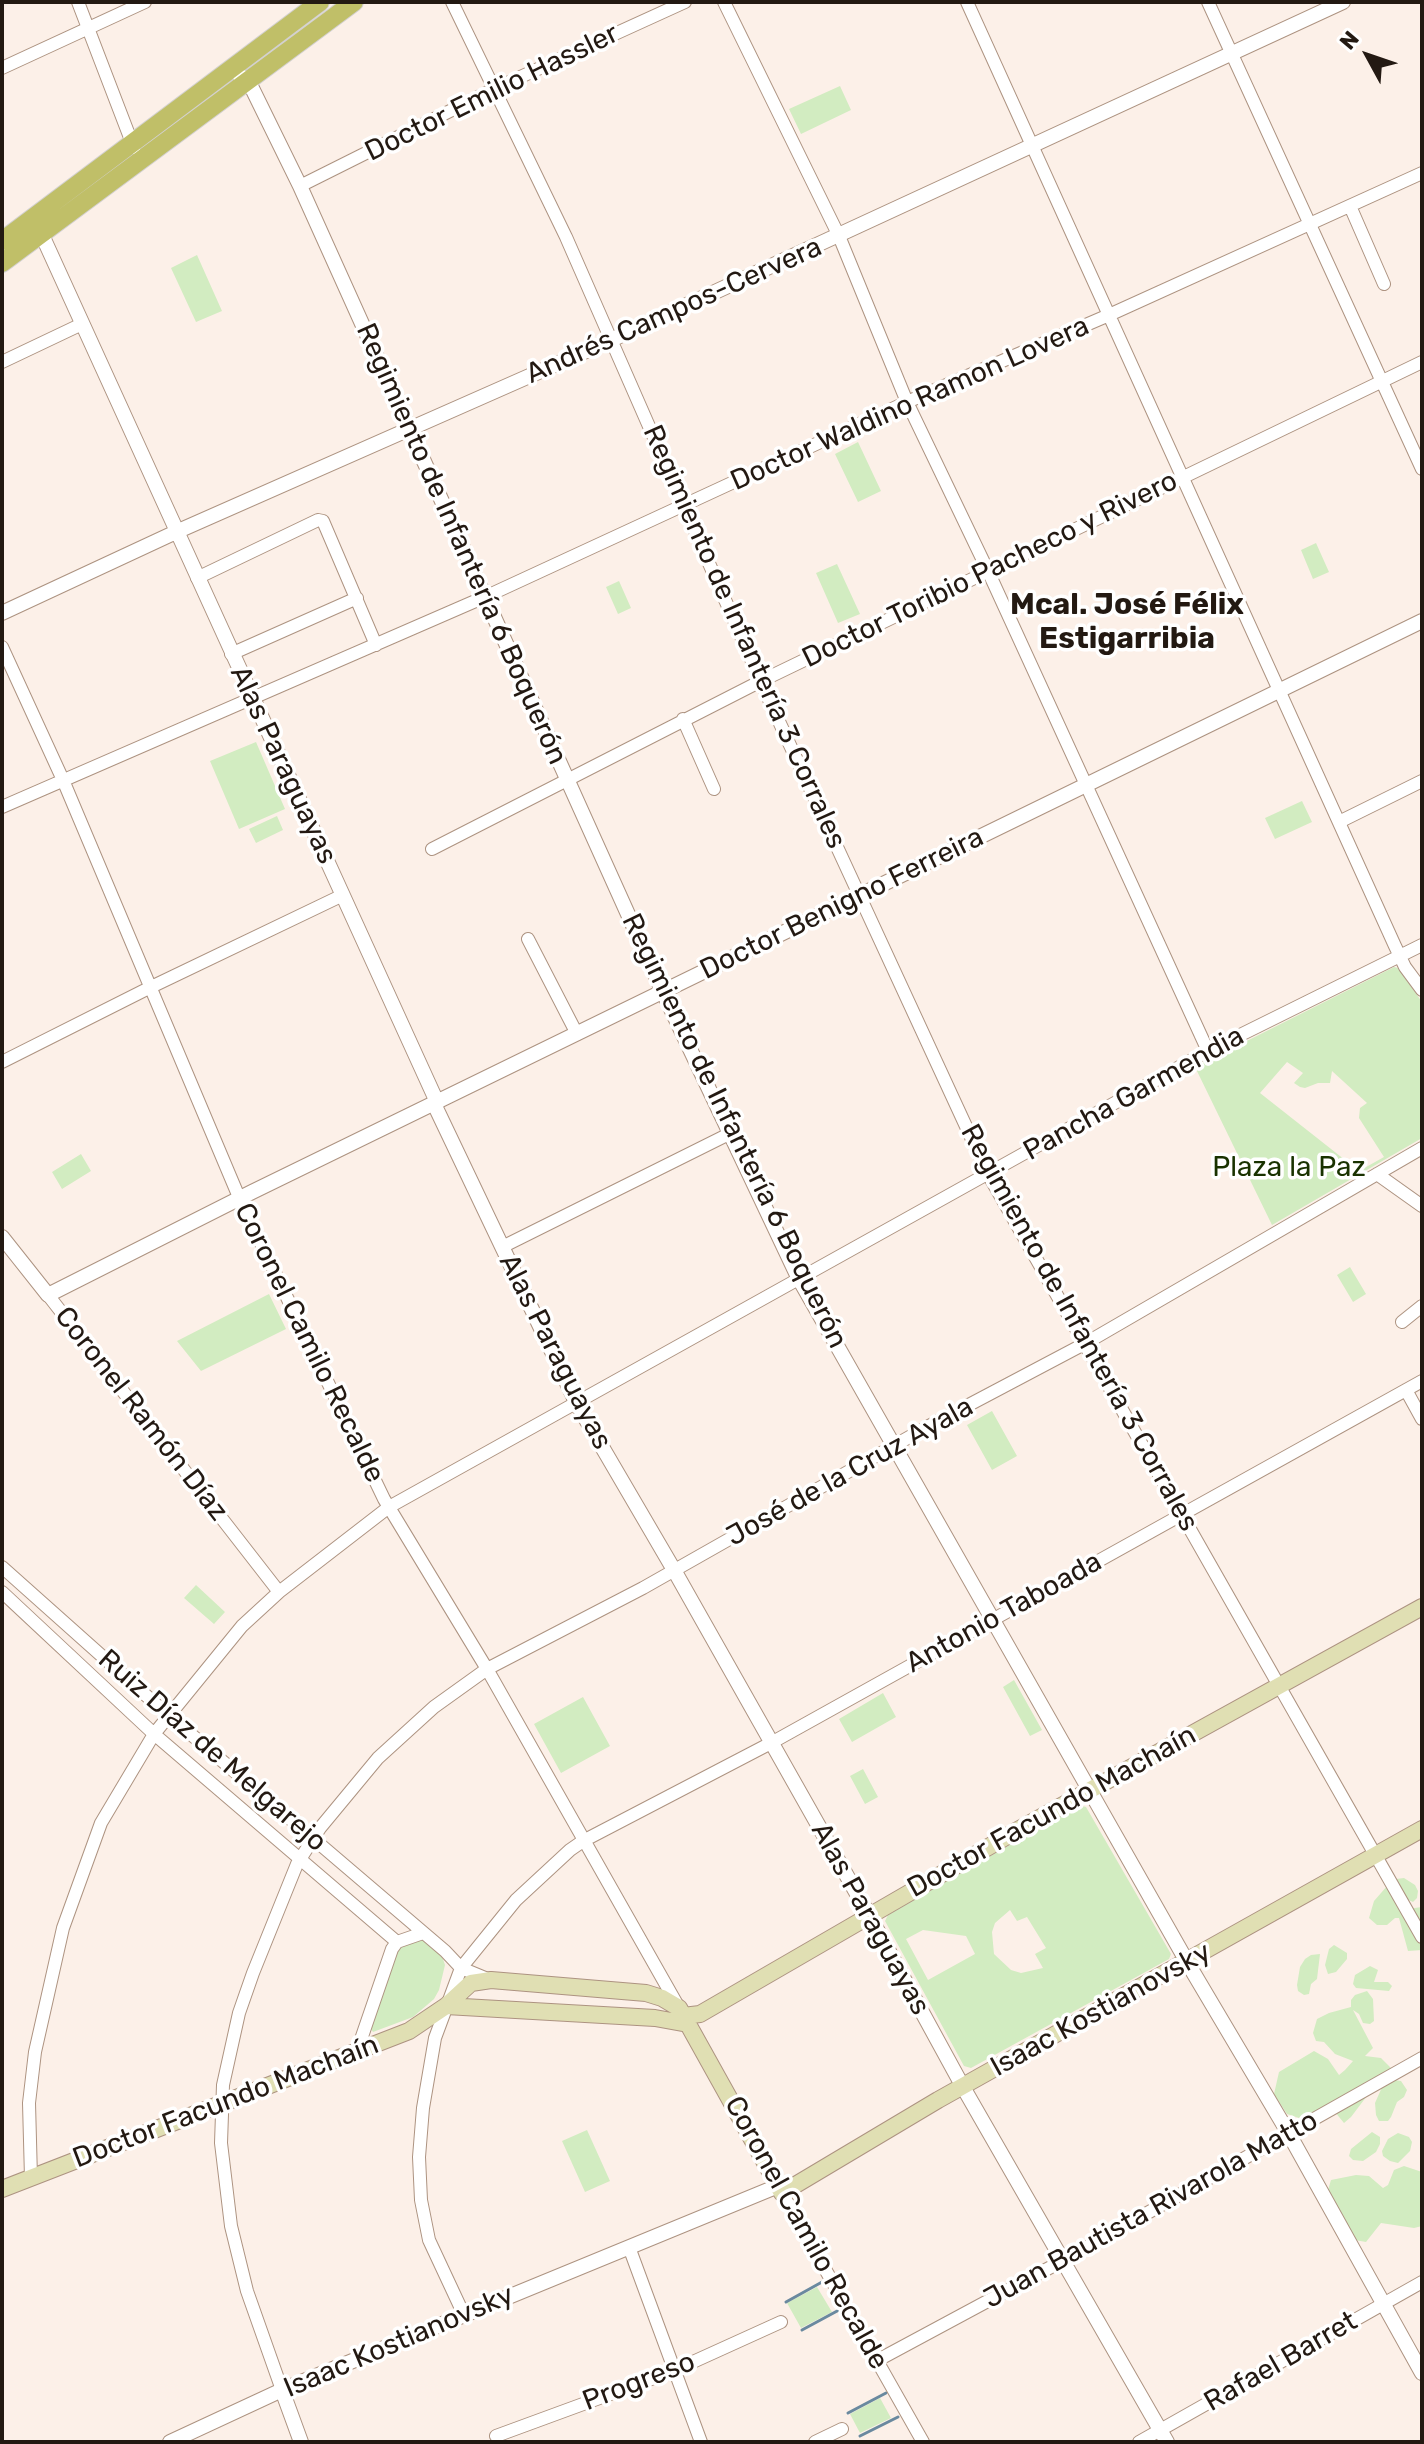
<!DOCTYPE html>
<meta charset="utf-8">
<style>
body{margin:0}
#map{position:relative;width:1424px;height:2444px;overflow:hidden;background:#fcf0e8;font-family:Rubik,sans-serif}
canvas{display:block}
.frame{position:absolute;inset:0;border:4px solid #231912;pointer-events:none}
.north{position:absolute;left:1328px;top:16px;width:80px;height:80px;-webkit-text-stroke:6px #fff;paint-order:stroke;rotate:310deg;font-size:22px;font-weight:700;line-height:32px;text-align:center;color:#231912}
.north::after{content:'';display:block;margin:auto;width:28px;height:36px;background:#231912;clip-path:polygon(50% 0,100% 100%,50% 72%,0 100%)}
</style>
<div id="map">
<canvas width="1424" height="2444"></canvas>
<div class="frame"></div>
<div class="north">N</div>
</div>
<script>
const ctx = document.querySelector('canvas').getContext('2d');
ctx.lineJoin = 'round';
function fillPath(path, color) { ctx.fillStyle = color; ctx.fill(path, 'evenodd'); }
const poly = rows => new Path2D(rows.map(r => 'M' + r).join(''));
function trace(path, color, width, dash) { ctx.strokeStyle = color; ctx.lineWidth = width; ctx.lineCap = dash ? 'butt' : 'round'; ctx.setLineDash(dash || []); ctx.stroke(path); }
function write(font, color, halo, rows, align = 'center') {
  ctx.font = font + ' Rubik,sans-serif'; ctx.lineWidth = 7; ctx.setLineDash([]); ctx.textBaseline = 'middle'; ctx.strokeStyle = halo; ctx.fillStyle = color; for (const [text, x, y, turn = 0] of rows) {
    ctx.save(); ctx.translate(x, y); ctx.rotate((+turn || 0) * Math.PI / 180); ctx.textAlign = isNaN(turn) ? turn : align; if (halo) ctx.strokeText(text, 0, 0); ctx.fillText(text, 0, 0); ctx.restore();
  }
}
const green = poly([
 [840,86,851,110,801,134,789,109],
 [197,255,222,311,196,322,171,268],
 [858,442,881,491,858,502,835,454],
 [1316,543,1329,572,1313,579,1301,550],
 [837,564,860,614,838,623,816,573],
 [619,581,631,608,618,614,606,587],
 [256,742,285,809,239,829,210,761],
 [1302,801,1312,822,1275,839,1265,818],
 [277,816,283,830,256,843,249,829],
 [1394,967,1398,968,1422,1002,1422,1138,1272,1225,1195,1067],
 [1287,1062,1303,1073,1294,1083,1300,1087,1305,1088,1318,1083,1330,1083,1332,1071,1367,1103,1360,1108,1359,1118,1384,1157,1359,1171,1260,1093],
 [81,1154,91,1171,62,1189,52,1172],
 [1350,1267,1366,1294,1353,1302,1337,1275],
 [269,1294,286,1329,201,1371,177,1341],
 [992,1411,1017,1456,992,1470,967,1425],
 [196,1585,225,1612,214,1624,184,1598],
 [1014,1680,1042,1730,1030,1736,1003,1687],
 [883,1693,896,1717,852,1742,839,1719],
 [583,1697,610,1746,561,1773,534,1724],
 [863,1769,878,1797,865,1804,850,1776],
 [1079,1805,1086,1807,1171,1954,1169,1959,971,2068,964,2066,885,1921,888,1915],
 [1010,1910,1017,1921,1027,1917,1046,1948,1035,1954,1043,1968,1021,1973,1011,1970,994,1954,992,1932,995,1923],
 [923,1930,966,1936,975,1954,928,1980,906,1939],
 [1404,1878,1415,1885,1418,1891,1417,1898,1413,1902,1402,1897,1407,1909,1422,1907,1422,1950,1408,1951,1399,1918,1395,1918,1387,1925,1377,1925,1369,1918,1374,1901,1388,1885,1396,1879],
 [416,1939,423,1940,442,1956,445,1965,439,1990,434,1999,413,2017,373,2032,371,2029,398,1950,403,1944],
 [1334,1945,1347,1953,1347,1959,1336,1972,1328,1974,1325,1965,1329,1949],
 [1320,1954,1317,1979,1311,1984,1309,1994,1304,1995,1298,1991,1297,1985,1300,1967,1305,1959,1311,1955],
 [1370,1966,1378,1970,1374,1982,1388,1982,1392,1986,1389,1991,1356,1988,1353,1984,1355,1975],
 [1367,1991,1373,1999,1374,2021,1370,2024,1363,2023,1359,2014,1353,2010,1373,2048,1365,2056,1381,2058,1391,2068,1387,2079,1401,2081,1407,2090,1404,2097,1397,2102,1391,2117,1388,2121,1379,2121,1376,2115,1375,2103,1383,2085,1373,2088,1351,2117,1344,2123,1330,2106,1302,2119,1287,2114,1274,2094,1279,2072,1314,2051,1328,2059,1339,2075,1345,2070,1353,2061,1335,2054,1324,2042,1316,2041,1313,2033,1317,2019,1329,2013,1351,2007,1351,2000,1355,1995],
 [587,2130,610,2181,585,2192,562,2141],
 [1372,2132,1380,2137,1380,2144,1376,2152,1363,2161,1353,2160,1349,2156,1351,2149],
 [1398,2133,1409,2137,1412,2142,1410,2151,1398,2163,1390,2161,1383,2156,1382,2151,1388,2139],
 [1404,2166,1422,2172,1422,2226,1414,2228,1381,2223,1366,2242,1355,2240,1325,2200,1331,2180,1356,2175,1369,2176,1383,2188,1388,2185,1394,2170],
 [817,2287,832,2312,801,2328,787,2303],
 [880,2398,891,2418,860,2433,850,2414]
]);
const stream = poly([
 [786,2302,822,2282],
 [802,2330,839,2310],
 [848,2413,886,2393],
 [860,2436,898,2417]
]);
const minor = poly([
 [78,2,134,148],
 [452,2,566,237,765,691,988,1174,1422,1937],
 [724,2,839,236,907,402,988,571,1208,1051],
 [967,2,1395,946,1405,967,1422,990],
 [1208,2,1422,469],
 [2,68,145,2],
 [300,186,494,89,685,2],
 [1350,206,1384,284],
 [2,362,82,324],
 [197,578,318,520,323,521,376,645],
 [2,647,63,780,241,1202,384,1499,487,1669,678,2006],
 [231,654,357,598],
 [683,719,714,789],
 [2,807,487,596,907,402,1109,315,1422,173],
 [1339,822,1422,781],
 [432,849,761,681,1422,362],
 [528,939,577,1034],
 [2,1062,149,988,343,895],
 [1377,1174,1422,1206],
 [502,1247,729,1134],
 [48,1295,279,1592],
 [1402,1322,1422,1306],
 [1406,1390,1422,1419],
 [2,1567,159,1707,445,1951,461,1968,490,1980],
 [2,1592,154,1734,397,1942],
 [357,2051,392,1949,397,1942,423,1933],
 [31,2178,29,2103,35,2052,63,1928,101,1823,154,1734,242,1626,279,1592,389,1507,1208,1051,1422,945],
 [782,2193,923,2442],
 [629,2247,701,2442],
 [464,2315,429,2240,421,2200,419,2157,423,2108,435,2038,461,1968,516,1900,570,1850,583,1841,771,1743,1422,1381],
 [878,2360,1064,2260,1422,2058],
 [282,2390,247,2291,231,2226,221,2143,223,2085,239,2013,253,1973,297,1864,320,1828,378,1758,434,1707,487,1669,643,1588,927,1427,1086,1343,1422,1148],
 [496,2436,673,2371,781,2322],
 [815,2442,842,2429],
 [1139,2442,1422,2282]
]);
const tertiary = poly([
 [240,76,248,80,300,186,663,992,798,1277,1190,1967,1289,2134,1422,2373],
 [42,235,437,1102,436,1108,577,1404,674,1570,869,1915,963,2087,1167,2442],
 [2,613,176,532,611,340,1343,2],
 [2,1237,48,1295,252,1192,1422,621],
 [282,2390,301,2442],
 [170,2442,282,2390,778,2186]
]);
const secondary = poly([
 [446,2006,655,2018,688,2024],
 [683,2016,700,2014,1016,1831,1422,1607],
 [2,2189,409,2031,446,2006,471,1983,491,1980,646,1993,662,1998,679,2008,782,2193,938,2100,1422,1829]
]);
const primary = poly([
 [2,241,320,2],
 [2,263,354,2]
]);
const streetNames = [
 ["Doctor Emilio Hassler",492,93,-26],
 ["Andrés Campos-Cervera",674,311,-24],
 ["Doctor Waldino Ramon Lovera",910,404,-24],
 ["Regimiento de Infantería 6 Boquerón",461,544,66],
 ["Doctor Toribio Pacheco y Rivero",990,570,-26],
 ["Regimiento de Infantería 3 Corrales",744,637,66],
 ["Alas Paraguayas",283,765,65],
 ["Doctor Benigno Ferreira",842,904,-26],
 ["Pancha Garmendia",1134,1094,-29],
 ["Regimiento de Infantería 6 Boquerón",734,1131,64],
 ["Regimiento de Infantería 3 Corrales",1079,1328,61],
 ["Coronel Camilo Recalde",309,1343,64],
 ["Alas Paraguayas",555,1352,63],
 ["Coronel Ramón Díaz",141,1414,52],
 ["José de la Cruz Ayala",850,1472,-29],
 ["Antonio Taboada",1004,1613,-29],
 ["Ruiz Díaz de Melgarejo",212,1751,41],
 ["Doctor Facundo Machaín",1052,1812,-29],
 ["Alas Paraguayas",870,1919,61],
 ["Isaac Kostianovsky",1101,2010,-29],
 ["Doctor Facundo Machaín",226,2102,-21],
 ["Juan Bautista Rivarola Matto",1151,2210,-29],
 ["Coronel Camilo Recalde",806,2233,61],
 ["Isaac Kostianovsky",399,2342,-23],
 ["Rafael Barret",1281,2362,-30],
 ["Progreso",639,2382,-21]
];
const parkNames = [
 ["Plaza la Paz",1289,1168]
];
const neighbourhoodNames = [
 ["Mcal. José Félix",1127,605],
 ["Estigarribia",1127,639]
];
fillPath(green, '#d2ecc1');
trace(stream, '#6a899f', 3);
trace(minor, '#ad9381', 14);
trace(tertiary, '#ad9381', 16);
trace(secondary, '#ad9381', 18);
trace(primary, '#d3d1d0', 20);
trace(minor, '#fff', 12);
trace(tertiary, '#fff', 14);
trace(secondary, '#e0dfb3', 16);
trace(primary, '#c0bf68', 18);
write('28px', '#231912', '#fff', streetNames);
write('28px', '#193200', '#fff', parkNames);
write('bold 30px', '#231912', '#fff', neighbourhoodNames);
</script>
